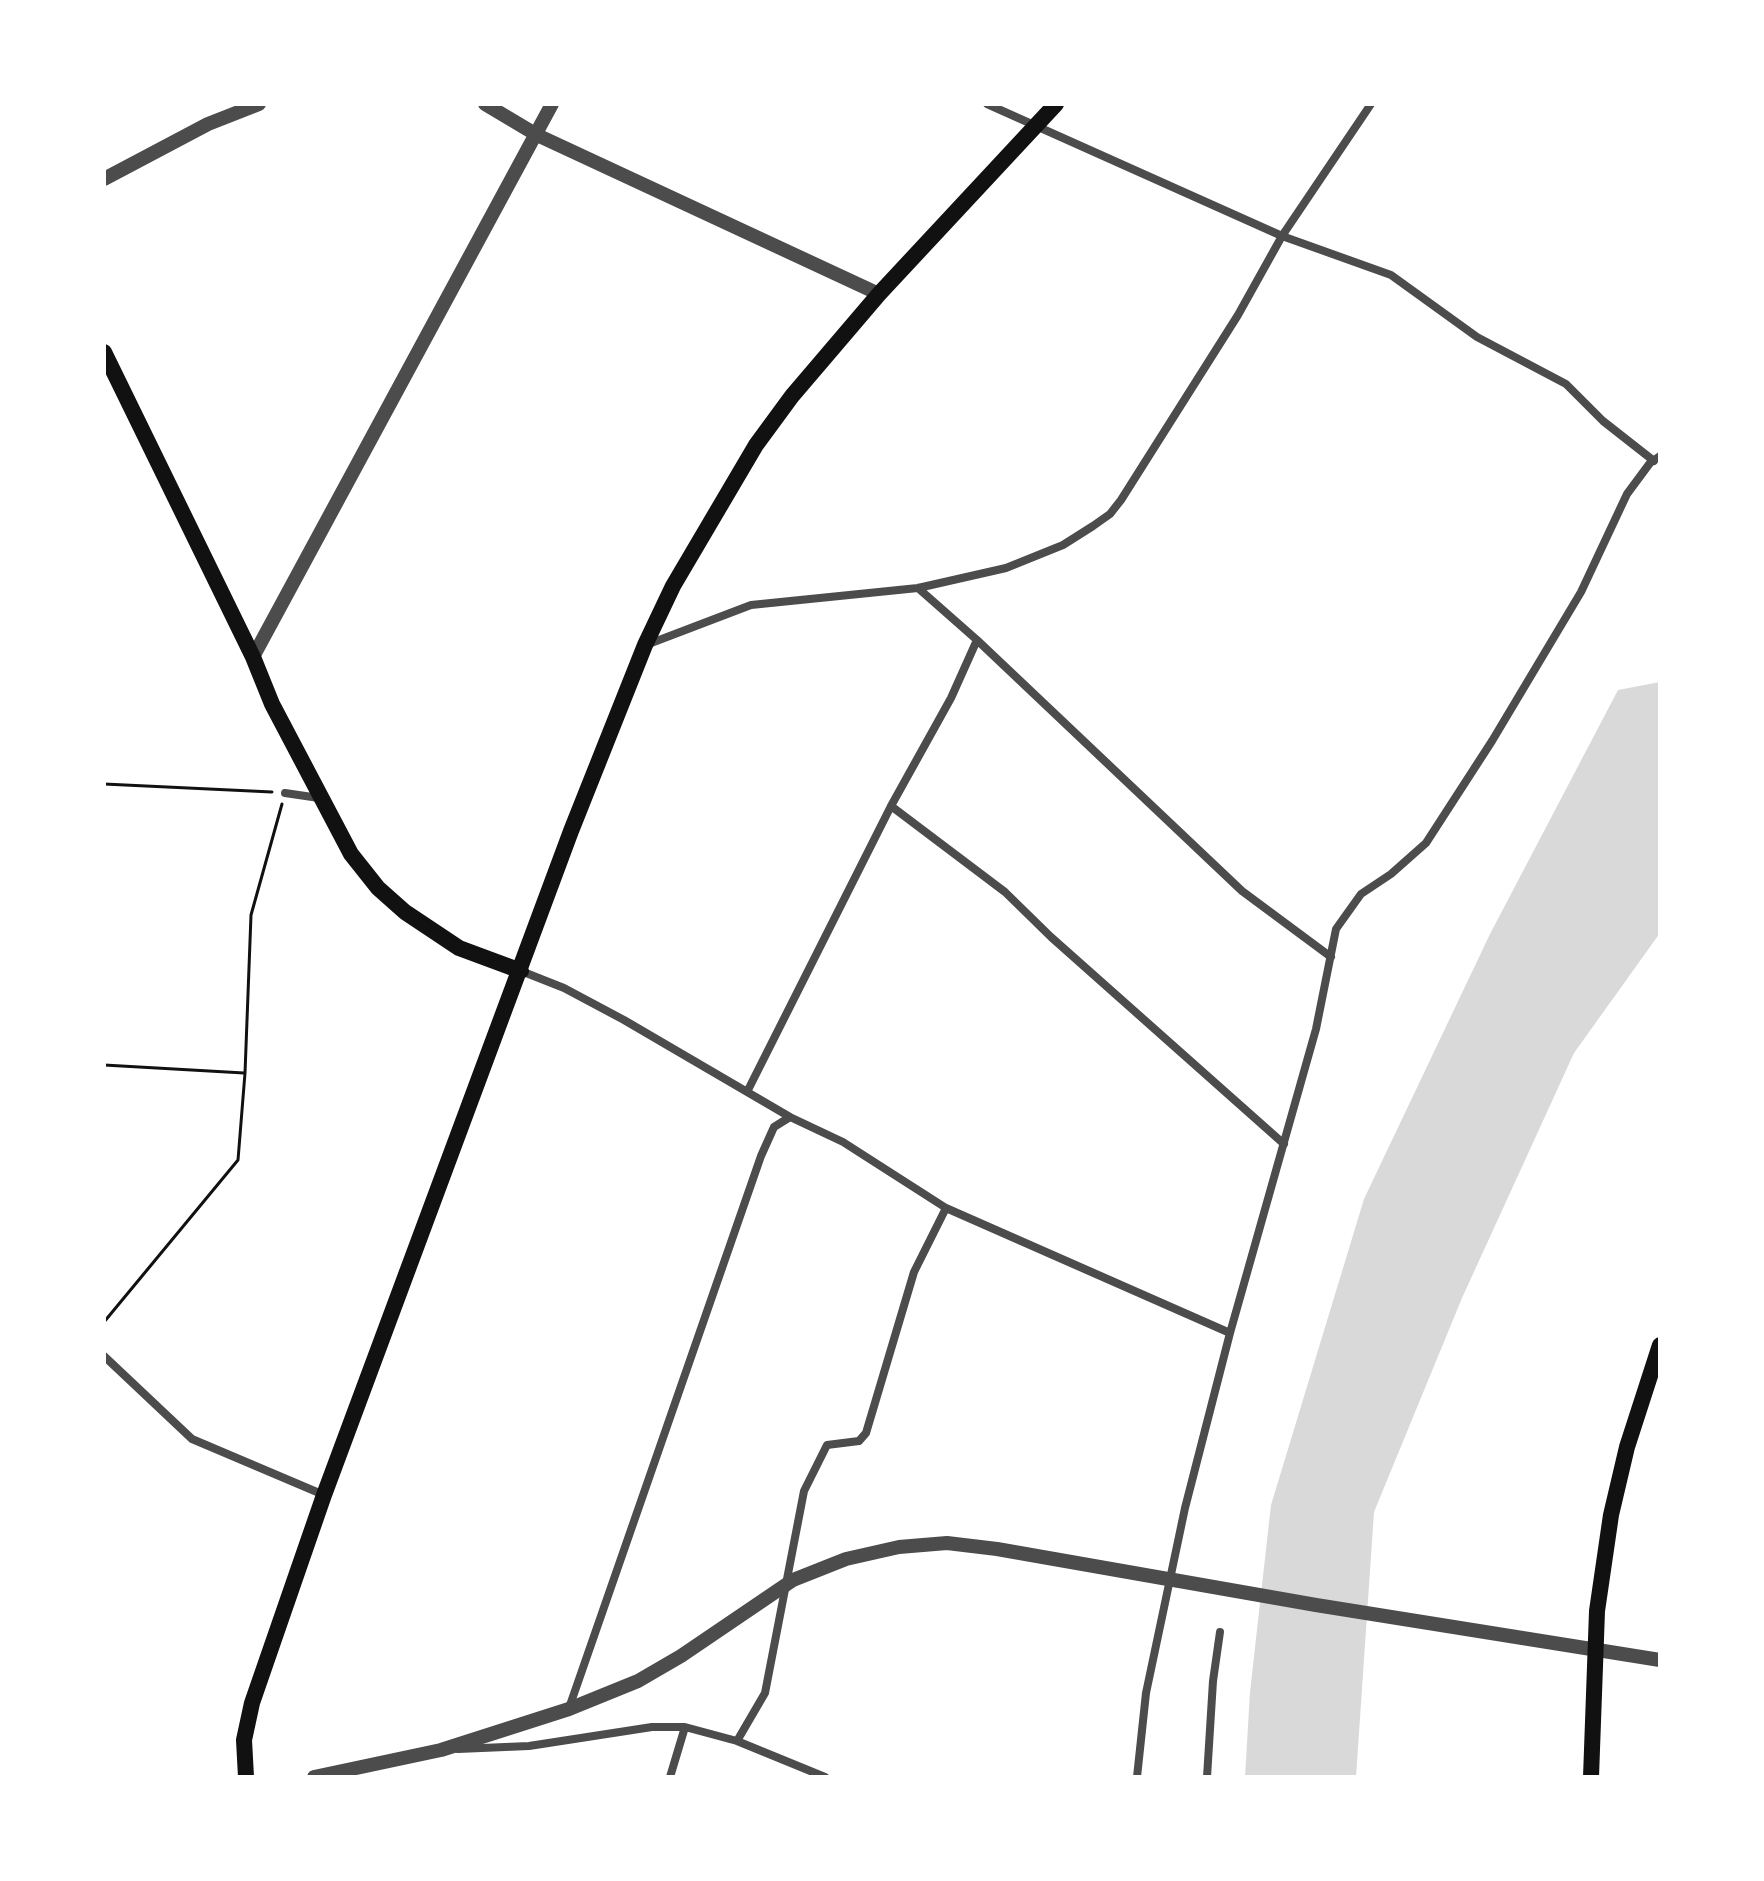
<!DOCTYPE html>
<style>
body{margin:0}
#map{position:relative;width:1764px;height:1881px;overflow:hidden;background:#fff;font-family:Ubuntu,sans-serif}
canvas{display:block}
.frame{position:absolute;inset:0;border:106px solid #fff;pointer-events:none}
</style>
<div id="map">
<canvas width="1764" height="1881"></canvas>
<div class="frame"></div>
</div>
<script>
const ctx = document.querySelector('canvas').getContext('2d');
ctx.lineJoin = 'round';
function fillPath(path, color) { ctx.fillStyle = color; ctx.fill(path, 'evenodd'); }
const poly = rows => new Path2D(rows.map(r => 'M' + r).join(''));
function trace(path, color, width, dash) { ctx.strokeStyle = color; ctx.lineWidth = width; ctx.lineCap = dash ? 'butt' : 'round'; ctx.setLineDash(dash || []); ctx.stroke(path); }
const water = poly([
 [1660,682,1660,933,1574,1053,1462,1298,1374,1512,1356,1777,1245,1777,1250,1692,1271,1505,1364,1199,1490,934,1618,690]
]);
const path = poly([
 [104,784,272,792],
 [104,1065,244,1073],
 [104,1322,238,1160,245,1073,251,915,282,804]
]);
const minor = poly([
 [987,104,1282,236,1391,275,1477,337,1566,384,1603,421,1654,461],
 [918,588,977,640,1242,891,1331,957],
 [646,645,751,605,918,588,1006,568,1063,545,1093,526,1110,514,1121,500,1238,315,1282,236,1371,104],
 [285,793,319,798],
 [891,806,1005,892,1051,937,1284,1144],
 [521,971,564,988,624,1020,790,1117,843,1142,946,1208,1230,1333],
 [747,1092,891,806,951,698,977,640],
 [104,1356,192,1439,324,1495],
 [569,1708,761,1156,774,1127,790,1117],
 [737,1741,765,1693,804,1491,827,1445,859,1441,866,1433,914,1272,946,1208],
 [458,1749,529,1746,652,1727,685,1727,737,1741,825,1777],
 [670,1777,685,1727],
 [1137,1777,1146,1693,1185,1508,1230,1333,1316,1029,1336,929,1361,894,1391,874,1426,843,1492,741,1581,592,1627,494,1650,463,1660,456],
 [1207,1777,1213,1681,1220,1632]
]);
const tertiary = poly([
 [485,104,537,135,879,294],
 [104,179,208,124,259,104],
 [253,657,552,104],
 [314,1777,441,1750,569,1709,638,1681,681,1656,793,1580,846,1559,899,1547,947,1543,997,1549,1316,1605,1660,1660]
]);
const secondary = poly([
 [104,352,253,657,272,704,351,854,378,888,405,912,459,948,521,971],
 [246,1777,244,1740,252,1703,324,1495,571,831,645,645,673,586,756,445,792,396,879,294,1056,104]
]);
const primary = poly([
 [1591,1777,1597,1611,1611,1515,1627,1447,1660,1345]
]);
fillPath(water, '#d9d9d9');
trace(path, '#111', 3);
trace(minor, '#4c4c4c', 8);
trace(tertiary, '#4c4c4c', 14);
trace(secondary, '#111', 16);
trace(primary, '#111', 16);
</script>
